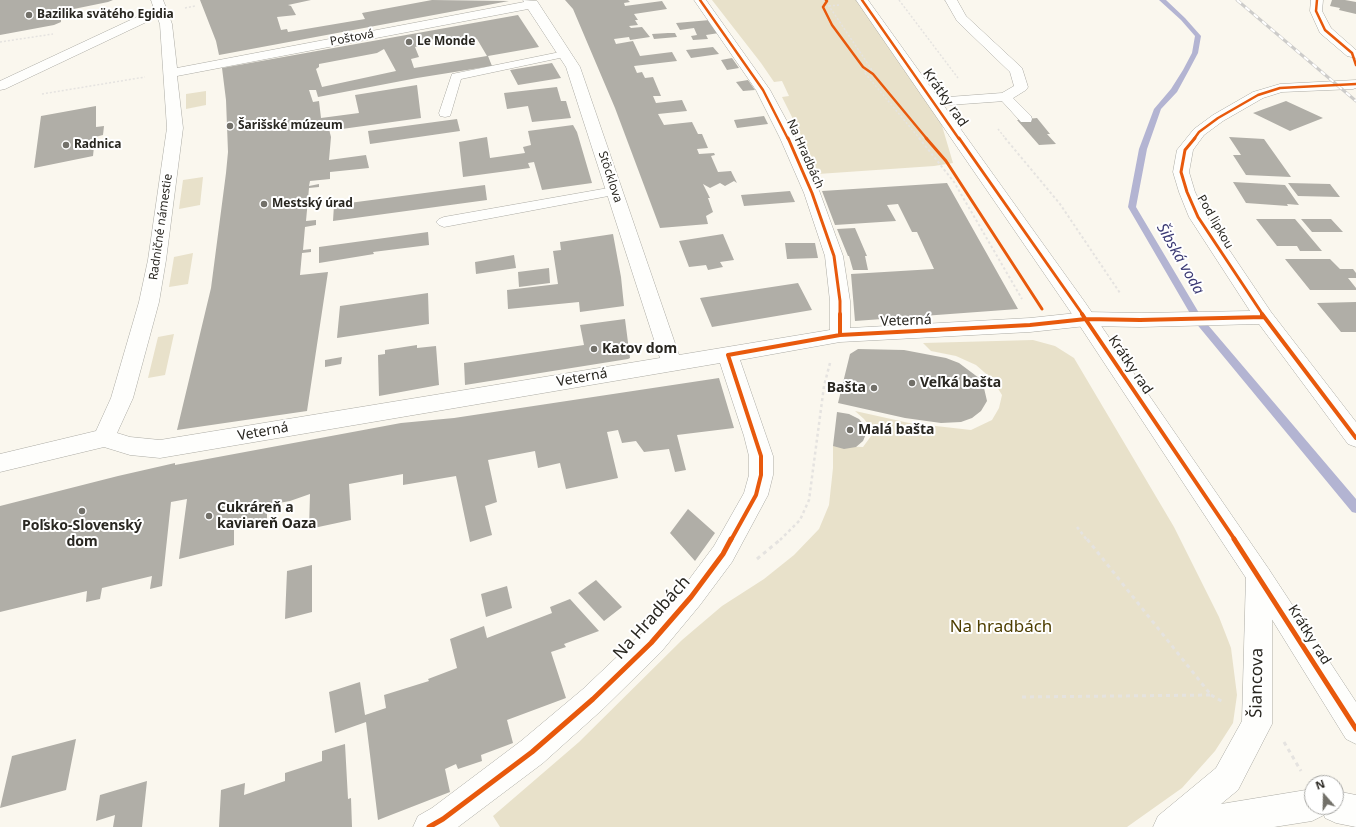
<!DOCTYPE html>
<meta charset="utf-8">
<style>
body{margin:0}
#map{position:relative;width:1356px;height:827px;overflow:hidden;background:#faf7ee;font-family:"Noto Sans",sans-serif}
canvas{display:block}
.north{position:absolute;left:1304px;top:775px;width:40px;height:40px;box-sizing:border-box;background:#fff;border:1px solid #a9a9a6;border-radius:50%;rotate:340deg;font-size:11px;font-weight:700;line-height:16px;text-align:center;color:#292721}
.north::after{content:'';display:block;margin:auto;width:14px;height:18px;background:#727069;clip-path:polygon(50% 0,100% 100%,50% 72%,0 100%)}
</style>
<div id="map">
<canvas width="1356" height="827"></canvas>
<div class="north">N</div>
</div>
<script>
const ctx = document.querySelector('canvas').getContext('2d');
ctx.lineJoin = 'round';
function fillPath(path, color) { ctx.fillStyle = color; ctx.fill(path, 'evenodd'); }
const poly = rows => new Path2D(rows.map(r => 'M' + r).join(''));
function trace(path, color, width, dash) { ctx.strokeStyle = color; ctx.lineWidth = width; ctx.lineCap = dash ? 'butt' : 'round'; ctx.setLineDash(dash || []); ctx.stroke(path); }
function write(font, color, halo, rows, align = 'center') {
  ctx.font = font + ' "Noto Sans",sans-serif'; ctx.lineWidth = 4; ctx.setLineDash([]); ctx.textBaseline = 'middle'; ctx.strokeStyle = halo; ctx.fillStyle = color; for (const [text, x, y, turn = 0] of rows) {
    ctx.save(); ctx.translate(x, y); ctx.rotate((+turn || 0) * Math.PI / 180); ctx.textAlign = isNaN(turn) ? turn : align; if (halo) ctx.strokeText(text, 0, 0); ctx.fillText(text, 0, 0); ctx.restore();
  }
}
const green = poly([
 [712,0,863,0,935,102,953,163,934,166,818,174,809,151,782,97,789,96,782,81,774,82,761,63],
 [206,91,206,105,186,109,186,94],
 [203,177,200,205,179,209,183,180],
 [193,253,188,284,169,287,174,257],
 [174,334,165,375,148,378,158,337],
 [1033,340,1055,346,1074,358,1174,527,1219,617,1231,648,1237,695,1233,723,1215,751,1182,788,1127,827,500,827,493,816,579,742,682,640,722,606,764,579,794,555,819,529,829,505,833,468,833,446,863,447,874,432,864,419,855,411,909,423,971,430,992,420,999,408,1002,395,992,379,976,365,956,356,931,351,923,343]
]);
const stream = poly([
 [1159,0,1166,0,1185,18,1201,36,1198,53,1189,70,1177,92,1161,109,1147,149,1136,207,1202,318,1356,499,1356,513,1352,512,1195,322,1128,207,1139,149,1154,109,1171,89,1183,70,1192,53,1195,36,1181,20,1159,0]
]);
const building = poly([
 [0,0,113,0,108,2,59,12,58,18,61,19,61,22,54,25,0,35],
 [200,0,311,0,288,5,291,6,296,15,277,17,281,30,287,29,288,32,365,19,362,13,432,0,509,1,219,55,216,41],
 [565,0,628,0,630,2,624,3,625,6,662,1,667,9,634,14,638,20,635,20,638,25,629,26,631,28,642,27,650,37,630,40,629,37,614,39,616,44,633,41,640,56,672,52,677,61,634,66,637,73,642,72,645,78,653,77,661,96,653,96,656,103,682,100,687,111,658,114,664,125,692,122,698,134,702,134,708,148,697,149,699,154,714,153,715,155,711,156,718,172,731,171,737,183,734,181,725,186,720,183,710,188,703,184,710,198,708,198,713,212,706,216,708,224,660,228,615,108,573,9],
 [1332,0,1345,0,1356,2,1356,14,1339,10,1340,8,1330,6],
 [518,15,539,47,488,56,492,66,417,78,318,97,316,90,309,90,313,102,319,101,321,118,359,113,355,95,417,85,421,118,342,129,342,123,328,125,331,137,329,160,366,155,369,168,330,172,330,179,310,181,309,186,319,184,319,187,309,188,306,221,316,220,316,225,305,227,303,250,311,249,311,252,302,253,300,275,328,272,307,411,177,430,211,288,226,173,228,152,226,100,222,68],
 [441,38,445,45,477,39,487,56,414,68,411,59,419,57,415,47,431,44,429,40],
 [384,49,396,71,322,87,316,69,319,67,319,64,377,53],
 [710,20,719,33,706,35,708,39,693,40,691,36,697,35,694,28,680,30,676,23],
 [668,33,675,33,677,37,654,39,652,34],
 [713,47,719,54,691,58,686,50],
 [732,58,739,68,727,70,721,60],
 [552,63,561,78,518,85,510,70],
 [748,80,755,90,743,91,736,82],
 [557,87,561,101,566,101,571,118,532,122,528,106,507,109,504,93],
 [1286,101,1323,118,1290,131,1253,113],
 [96,106,96,127,104,126,103,135,95,137,93,156,34,168,41,116],
 [764,116,768,124,737,128,734,120],
 [1037,118,1050,134,1047,134,1056,144,1039,145,1017,120],
 [457,119,460,131,370,144,368,131],
 [573,125,577,132,592,183,542,190,534,162,528,163,530,168,463,177,459,142,487,137,490,158,525,153,523,147,531,145,528,131],
 [1229,137,1264,139,1291,177,1246,175,1233,155,1241,155],
 [1233,182,1285,185,1299,205,1287,204,1288,206,1246,203],
 [947,183,1018,309,855,321,851,274,934,269,917,232,912,232,898,204,887,205,896,221,835,225,822,191],
 [1288,183,1330,184,1340,197,1298,196],
 [485,185,487,200,333,221,334,205],
 [790,191,795,202,744,206,741,195],
 [1256,219,1295,219,1322,251,1300,251,1297,246,1277,246],
 [1301,219,1331,219,1343,232,1312,232],
 [855,228,867,256,865,256,868,270,853,270,849,256,848,256,837,229],
 [428,232,429,245,373,252,374,254,319,263,319,247],
 [613,234,621,277,624,306,580,312,579,302,508,309,507,290,558,284,553,251,561,250,560,242],
 [723,234,734,260,720,262,723,267,708,270,706,265,689,267,679,241],
 [785,243,815,243,818,258,787,259],
 [514,255,516,268,476,274,475,262],
 [1285,259,1330,259,1340,269,1353,269,1356,273,1356,278,1348,278,1356,288,1356,290,1310,290],
 [549,268,550,283,519,287,518,272],
 [798,283,812,310,712,327,700,298],
 [428,293,429,324,337,338,340,306],
 [1356,302,1356,332,1341,332,1317,303],
 [625,319,630,358,628,359,465,385,464,363,584,345,580,325],
 [417,345,417,348,436,346,439,385,379,396,378,355,385,354,385,350],
 [858,349,904,350,946,358,959,363,979,378,984,388,987,401,981,411,972,418,961,422,941,423,905,418,838,403,850,354],
 [342,357,341,364,325,367,325,360],
 [719,378,734,428,677,435,686,470,675,472,669,449,644,452,636,441,622,443,618,430,607,432,618,478,566,489,560,463,538,468,535,451,488,460,497,502,485,506,492,535,470,542,456,476,403,485,403,474,349,484,351,520,309,529,310,494,290,501,267,505,267,523,234,529,234,545,179,559,187,499,171,502,162,586,150,589,152,576,102,588,100,599,86,602,87,591,0,612,0,506,118,476,175,463,175,465,401,423,454,418],
 [837,412,849,414,859,419,865,426,866,434,863,441,856,447,844,449,833,446],
 [688,509,715,533,695,561,670,533],
 [312,565,312,612,285,619,287,571],
 [596,580,622,607,604,621,578,593],
 [507,586,512,608,486,617,481,594],
 [570,599,599,631,564,644,566,647,551,652,566,698,507,720,513,743,481,755,482,761,458,769,456,764,445,769,450,792,378,820,366,722,335,733,329,692,360,682,365,715,386,708,384,695,429,681,428,679,457,668,450,639,484,626,487,638,552,613,550,607],
 [76,739,66,790,0,808,12,756],
 [345,744,348,799,351,798,352,827,219,827,221,790,245,783,244,795,285,781,285,773,322,761,322,751],
 [147,781,142,827,113,827,115,815,96,821,100,795]
]);
const pathFar3 = poly([
 [822,0,829,6,872,70,864,72,920,139],
 [899,0,958,78],
 [829,6,839,5],
 [185,8,195,6],
 [0,42,53,34],
 [42,94,145,77],
 [998,129,1006,139]
]);
const pathFar2 = poly([
 [919,138,954,182,1022,299],
 [1005,138,1060,204,1120,293]
]);
const pathFar1 = poly([
 [1077,527,1087,540],
 [780,540,800,520,809,500,824,386,830,363]
]);
const path = poly([
 [757,559,781,539],
 [1211,695,1223,702],
 [1022,697,1211,695,1087,539],
 [1284,742,1301,771]
]);
const lane = poly([
 [565,51,569,52,571,54,569,56,461,79,451,113,450,116,445,117,440,116,439,113,452,74,565,51],
 [1005,93,1009,94,1031,116,1032,119,1031,122,1021,122,1001,100,999,97,1001,94,1005,93],
 [614,187,619,188,621,191,619,194,444,227,439,225,436,222,439,219,444,217,614,187]
]);
const street = poly([
 [151,0,163,0,167,10,172,24,177,68,524,2,523,0,537,1,580,67,679,355,830,330,830,301,825,256,804,193,780,138,756,90,694,0,706,0,770,90,796,138,820,193,843,256,850,301,850,328,1030,318,1086,312,1140,313,1250,311,1189,217,1179,192,1173,172,1177,150,1194,129,1213,115,1253,92,1280,84,1356,80,1356,88,1353,89,1282,92,1263,98,1223,121,1204,135,1193,150,1189,172,1195,192,1207,217,1271,312,1356,422,1356,447,1348,444,1259,324,1140,327,1086,326,1030,332,840,342,740,360,773,456,773,475,768,495,732,562,700,605,661,652,603,709,543,763,458,827,413,827,418,816,432,808,521,741,583,689,641,634,682,589,714,546,744,493,749,475,749,456,744,436,720,363,160,458,130,455,104,447,0,472,0,454,96,431,111,398,139,302,148,260,167,128,160,24,157,17,5,89,0,90,0,81,154,9,151,0],
 [528,9,566,67,660,358,160,440,130,437,117,433,133,398,159,302,166,260,183,128,177,76,528,9],
 [945,0,957,0,966,16,1022,68,1028,87,1026,90,1010,100,1005,101,935,106,930,105,928,102,930,99,935,98,1002,93,1014,86,1010,72,957,21,945,0],
 [1311,0,1323,0,1322,11,1331,28,1356,50,1356,58,1347,56,1320,33,1310,11,1311,0],
 [1259,564,1268,568,1272,576,1272,724,1238,790,1221,804,1312,789,1312,807,1336,807,1336,791,1356,795,1356,827,1336,823,1325,818,1324,815,1312,821,1274,827,1153,827,1158,816,1216,768,1242,721,1246,576,1250,568,1259,564]
]);
const primary = poly([
 [856,0,868,0,1084,301,1268,568,1356,702,1356,744,1346,739,1250,584,1070,311,856,0]
]);
const rail = poly([
 [1237,0,1356,101]
]);
const cyclewayFar3 = poly([
 [700,0,763,90,788,139],
 [826,0,827,1,823,7,832,25,863,67,873,74,927,139],
 [862,0,959,139],
 [1317,0,1316,11,1325,30,1352,53,1356,65],
 [1194,139,1199,132,1218,118,1258,95,1280,88,1356,84]
]);
const cyclewayFar2 = poly([
 [788,138,812,193,834,256,840,301,840,315],
 [926,138,946,161,1042,309],
 [959,138,1083,315],
 [1195,138,1185,150,1181,172,1187,192,1198,217,1263,315]
]);
const cyclewayFar1 = poly([
 [840,314,840,335],
 [1082,314,1235,540],
 [1262,314,1356,438],
 [731,540,756,495,761,475,761,456,728,355,840,335,1030,325,1086,319,1140,320,1264,317]
]);
const cycleway = poly([
 [1234,539,1356,729],
 [429,827,443,819,532,752,593,699,651,643,691,597,723,554,731,539]
]);
const markers = [
 [29,15,4,"#727069"],
 [409,42,4,"#727069"],
 [230,126,4,"#727069"],
 [66,145,4,"#727069"],
 [264,204,4,"#727069"],
 [594,349,4,"#727069"],
 [912,383,4,"#727069"],
 [874,388,4,"#727069"],
 [850,430,4,"#727069"],
 [82,511,4,"#727069"],
 [209,516,4,"#727069"]
];
const farPoinames = [
 ["Bazilika svätého Egidia",37,15],
 ["Le Monde",417,42],
 ["Šarišské múzeum",238,126],
 ["Radnica",74,145],
 ["Mestský úrad",272,204]
];
const farStreetnames = [
 ["Poštová",352,38,-11],
 ["Na Hradbách",805,154,66],
 ["Stöcklova",610,177,72],
 ["Pod lipkou",1215,222,60],
 ["Radničné námestie",161,227,-82]
];
const streetNames = [
 ["Krátky rad",945,98,55],
 ["Veterná",906,321,-2],
 ["Krátky rad",1130,365,56],
 ["Veterná",582,378,-10],
 ["Veterná",263,432,-10],
 ["Krátky rad",1309,635,58]
];
const poiNames = [
 ["Katov dom",602,349],
 ["Veľká bašta",920,383],
 ["Bašta",866,388,"right"],
 ["Malá bašta",858,430],
 ["Cukráreň a",217,508],
 ["kaviareň Oaza",217,524],
 ["Poľsko-Slovenský",82,526,"center"],
 ["dom",82,542,"center"]
];
const waterNames = [
 ["Šibská voda",1180,259,60]
];
const nearStreetnames = [
 ["Na Hradbách",652,618,-48],
 ["Šiancova",1257,683,-89]
];
const nearParknames = [
 ["Na hradbách",1001,627]
];
fillPath(green, '#e8e1ca');
fillPath(stream, '#b3b4d2');
fillPath(building, '#b0aea7');
trace(lane, '#acaba4', 1);
trace(street, '#acaba4', 1);
trace(primary, '#acaba4', 1);
trace(pathFar3, '#e5e3e0', 1.5, [2, 2]);
trace(pathFar2, '#e5e3e0', 2, [2.5, 2.5]);
trace(pathFar1, '#e5e3e0', 2.5, [3, 3]);
trace(path, '#e5e3e0', 3, [4, 4]);
fillPath(lane, '#fefefc');
fillPath(street, '#fefefc');
fillPath(primary, '#fefefc');
trace(rail, '#cdccca', 3);
trace(rail, '#fff', 2, [5.5]);
trace(cyclewayFar3, '#e8590c', 2.5);
trace(cyclewayFar2, '#e8590c', 3);
trace(cyclewayFar1, '#e8590c', 4);
trace(cycleway, '#e8590c', 5);
for (const [x, y, r, color] of markers) { const dot = new Path2D(); dot.arc(x, y, r, 0, 2 * Math.PI); ctx.fillStyle = color; ctx.fill(dot); trace(dot, '#fff', 1.5); }
write('bold 12px', '#292721', '#fff', farPoinames, 'left');
write('12px', '#292721', '#fff', farStreetnames);
write('14px', '#292721', '#fff', streetNames);
write('bold 14px', '#292721', '#fff', poiNames, 'left');
write('italic 15px', '#3b3a74', '#fff', waterNames);
write('17px', '#292721', '#fff', nearStreetnames);
write('17px', '#4e3e00', '#fff', nearParknames);
</script>
